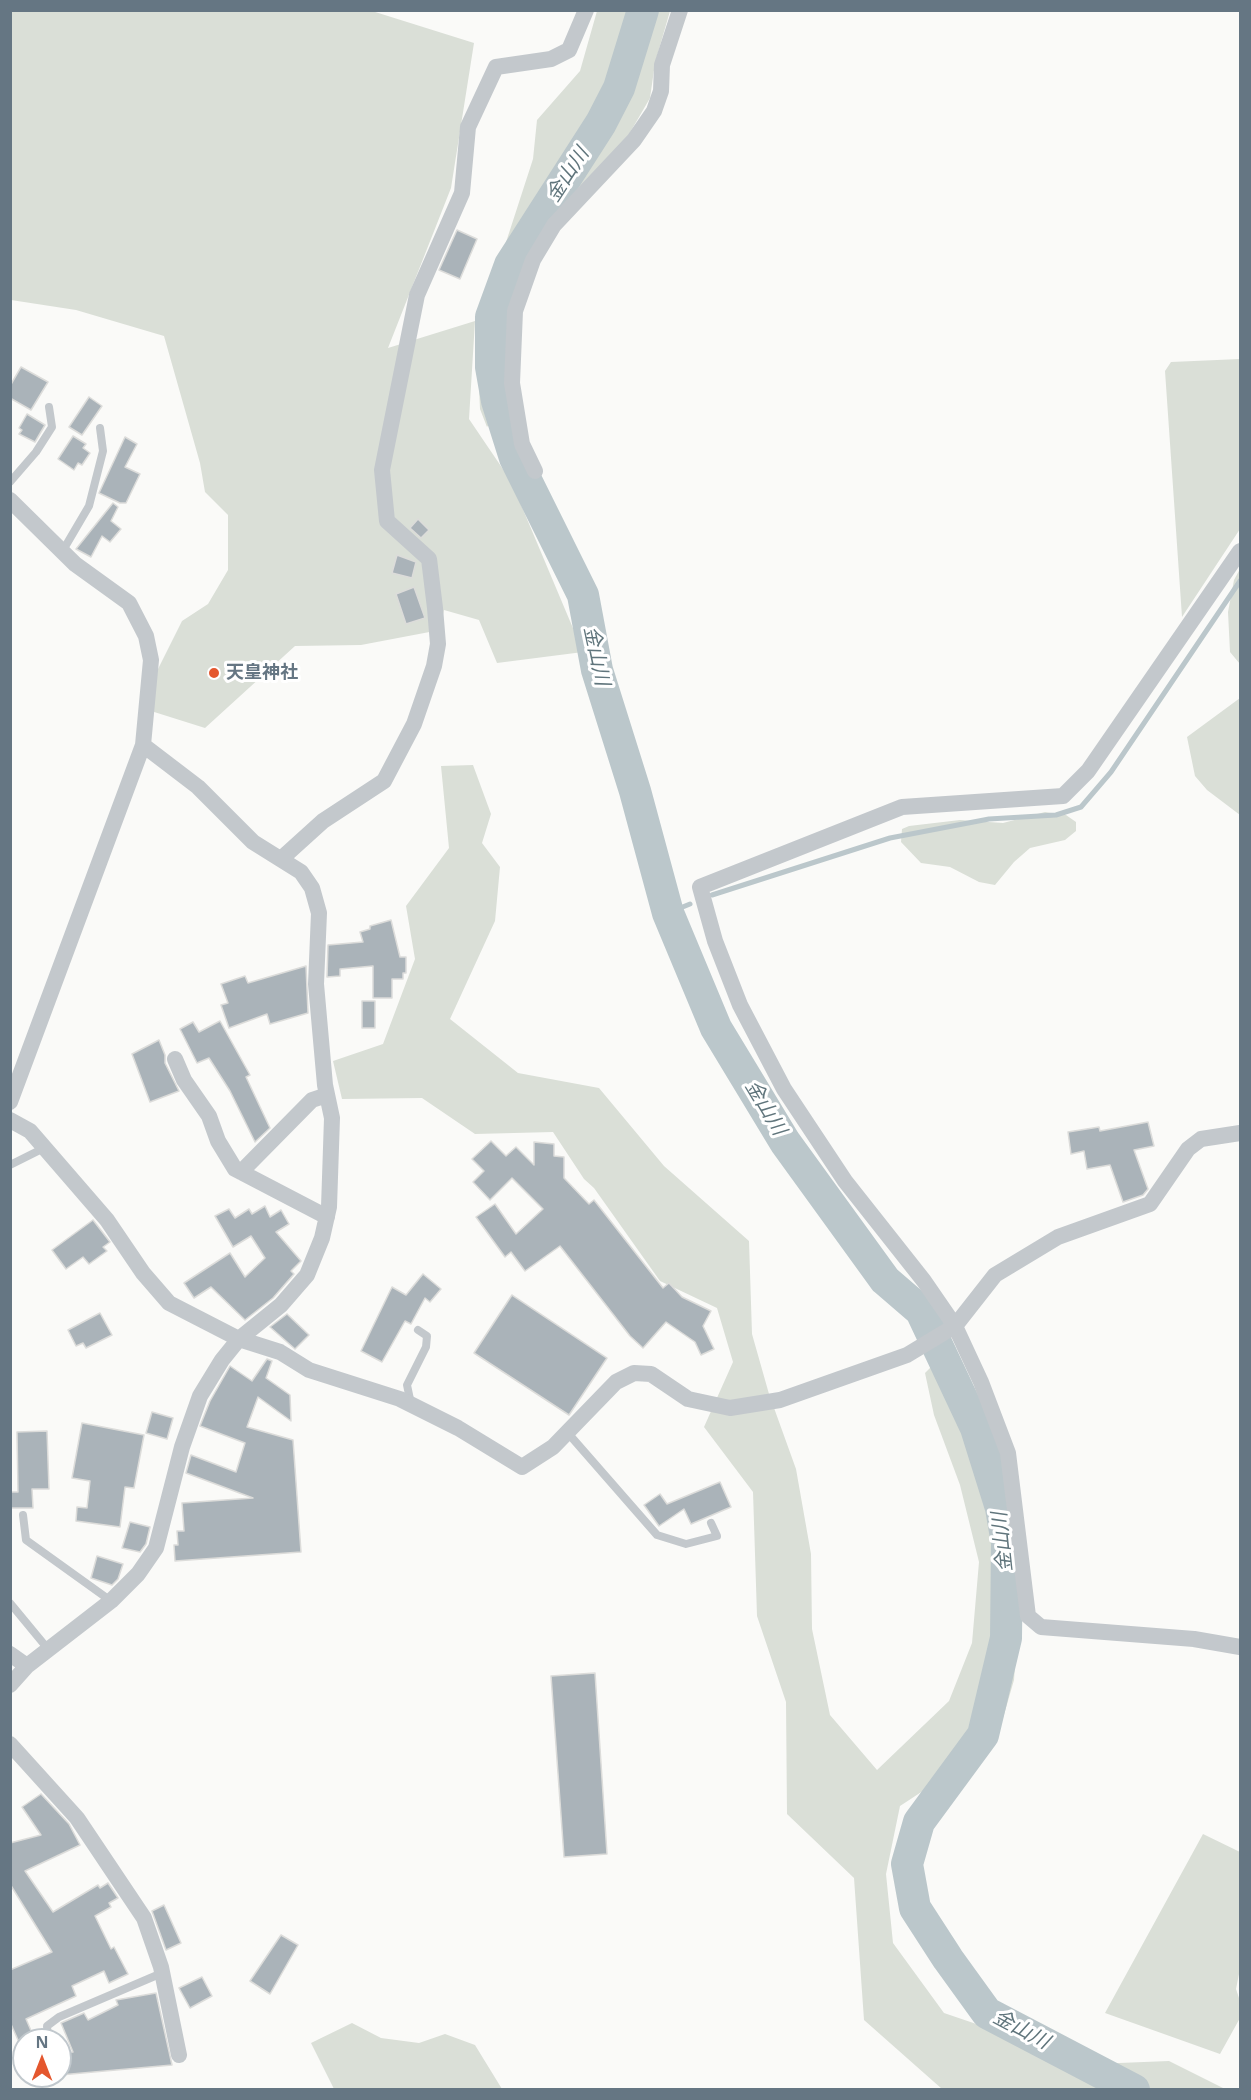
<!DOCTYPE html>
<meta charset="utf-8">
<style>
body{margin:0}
#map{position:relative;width:1251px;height:2100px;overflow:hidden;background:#fafaf8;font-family:"Open Sans",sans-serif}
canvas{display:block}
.frame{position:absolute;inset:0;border:12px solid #657683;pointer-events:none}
.north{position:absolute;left:12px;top:2028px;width:60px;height:60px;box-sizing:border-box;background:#fff;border:2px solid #c1c8cd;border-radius:50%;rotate:0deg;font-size:16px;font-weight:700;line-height:24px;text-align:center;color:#657683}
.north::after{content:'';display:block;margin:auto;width:21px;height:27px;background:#e4572e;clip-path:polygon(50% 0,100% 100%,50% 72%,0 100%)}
</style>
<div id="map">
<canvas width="1251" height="2100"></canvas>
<div class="frame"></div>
<div class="north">N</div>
</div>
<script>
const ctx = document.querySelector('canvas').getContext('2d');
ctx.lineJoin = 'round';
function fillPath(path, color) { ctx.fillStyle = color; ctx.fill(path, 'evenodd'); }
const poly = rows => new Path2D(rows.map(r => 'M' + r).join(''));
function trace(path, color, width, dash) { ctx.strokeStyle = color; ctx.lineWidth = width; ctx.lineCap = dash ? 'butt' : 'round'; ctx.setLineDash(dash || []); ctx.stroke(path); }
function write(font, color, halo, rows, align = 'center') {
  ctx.font = font + ' "Open Sans","Noto Sans JP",sans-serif'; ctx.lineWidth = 6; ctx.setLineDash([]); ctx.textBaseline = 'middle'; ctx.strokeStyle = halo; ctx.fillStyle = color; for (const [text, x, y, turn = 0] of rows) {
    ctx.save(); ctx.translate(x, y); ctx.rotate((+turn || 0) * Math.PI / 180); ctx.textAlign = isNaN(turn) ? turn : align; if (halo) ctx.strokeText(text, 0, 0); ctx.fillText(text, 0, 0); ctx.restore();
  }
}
const green = poly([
 [10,11,372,11,474,43,451,188,388,348,475,321,469,419,511,481,583,652,497,663,479,620,444,610,440,630,361,645,295,646,205,728,151,711,156,673,182,621,208,604,228,570,228,515,205,492,200,463,164,336,76,310,11,300],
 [597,11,670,11,655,63,650,98,628,136,542,228,521,265,505,299,502,344,504,384,495,416,487,427,480,409,478,365,485,307,533,159,537,120,580,71],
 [1240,359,1240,529,1182,617,1165,371,1171,362],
 [1240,569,1240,664,1230,652,1228,612,1234,580],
 [1240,698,1240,815,1207,790,1195,776,1187,737],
 [473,765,491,814,482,843,500,867,495,921,450,1019,518,1073,599,1088,664,1166,749,1241,752,1334,769,1394,796,1469,811,1554,812,1629,830,1715,877,1770,949,1701,972,1643,979,1562,960,1485,934,1415,925,1373,950,1348,984,1417,1009,1504,1016,1558,1018,1618,1014,1680,1001,1725,960,1748,952,1764,929,1787,900,1806,886,1874,893,1943,944,2013,1094,2064,1169,2061,1225,2089,942,2089,864,2020,854,1878,787,1814,786,1702,757,1616,753,1492,704,1427,733,1362,717,1308,660,1281,594,1188,584,1179,553,1132,475,1134,422,1098,342,1099,333,1061,383,1044,415,959,406,906,449,848,441,766],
 [1045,812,1066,815,1076,822,1076,831,1065,840,1030,848,1014,862,995,885,979,882,950,867,921,863,901,842,902,829,909,826,960,820,1003,823],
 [1203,1834,1240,1852,1240,1969,1236,1989,1240,2001,1240,2018,1220,2054,1105,2013],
 [352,2023,381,2038,419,2043,445,2034,475,2045,502,2089,334,2089,311,2043]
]);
const stream = poly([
 [712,895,890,838,989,819,1056,815,1081,807,1111,772,1240,581],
 [668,913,690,904]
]);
const river = poly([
 [643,10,619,88,601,123,510,265,491,317,491,367,497,401,515,458,583,595,597,670,635,791,668,913,716,1028,785,1142,885,1280,921,1311,976,1428,1001,1508,1007,1543,1006,1638,983,1735,919,1822,907,1864,915,1908,948,1959,987,2013,1134,2090]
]);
const building = poly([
 [457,230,477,239,460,279,439,270,457,230],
 [21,367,48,382,31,410,10,398,10,386,21,367],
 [89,397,102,406,82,435,69,427,89,397],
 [27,414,45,425,35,442,19,434,22,430,19,428,27,414],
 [73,436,86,444,83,448,90,453,82,465,78,463,74,470,58,459,73,436],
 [125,437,137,444,125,467,140,474,126,503,120,503,99,493,125,437],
 [113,503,118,507,111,521,121,529,110,542,102,536,91,557,76,549,113,503],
 [418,519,429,530,421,538,410,528,418,519],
 [397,555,416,562,412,578,392,573,397,555],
 [414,587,425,618,406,624,396,594,414,587],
 [391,920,400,957,406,957,406,973,403,973,403,979,392,979,392,998,373,998,373,966,340,969,340,976,327,977,328,945,363,942,360,932,370,929,370,926,391,920],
 [306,966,308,1013,270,1024,267,1014,229,1028,221,1005,228,1003,221,984,245,976,248,983,306,966],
 [362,1001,375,1001,375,1028,362,1028,362,1001],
 [220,1021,250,1075,246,1077,270,1128,255,1142,230,1091,209,1058,197,1063,180,1029,193,1022,199,1032,220,1021],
 [159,1040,165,1055,165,1063,179,1091,150,1102,132,1054,159,1040],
 [1148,1122,1154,1146,1134,1150,1148,1189,1143,1195,1123,1202,1110,1165,1087,1169,1084,1151,1071,1154,1068,1132,1099,1127,1100,1131,1148,1122],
 [491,1141,506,1156,516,1147,534,1165,534,1142,554,1144,554,1156,564,1157,564,1178,589,1204,594,1200,663,1288,669,1283,682,1297,711,1311,703,1326,714,1349,701,1355,695,1342,666,1322,643,1348,630,1336,560,1246,525,1271,511,1252,505,1257,476,1217,495,1204,516,1234,543,1209,512,1178,490,1200,473,1182,484,1171,472,1159,491,1141],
 [265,1206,270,1217,281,1210,289,1224,276,1232,301,1261,291,1271,294,1274,273,1298,245,1320,211,1287,194,1298,184,1283,230,1253,245,1277,265,1258,251,1236,233,1247,215,1216,229,1209,235,1218,249,1209,252,1214,265,1206],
 [93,1220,110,1242,103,1247,107,1251,89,1264,83,1257,66,1269,52,1250,93,1220],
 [423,1274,441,1289,430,1302,425,1298,411,1324,405,1321,382,1362,361,1351,392,1287,406,1295,423,1274],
 [512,1295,607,1358,569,1415,474,1353,512,1295],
 [100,1313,112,1335,86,1348,83,1343,76,1346,68,1330,100,1313],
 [287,1314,309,1335,295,1349,270,1327,287,1314],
 [267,1359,272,1361,266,1378,290,1395,291,1421,258,1397,247,1427,293,1440,301,1552,175,1561,174,1545,178,1545,177,1531,184,1531,182,1503,253,1498,186,1473,191,1455,236,1472,245,1443,200,1426,210,1401,230,1366,252,1381,267,1359],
 [152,1412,173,1418,167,1439,146,1433,152,1412],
 [82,1423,144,1435,134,1488,125,1487,120,1527,76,1521,77,1507,87,1508,90,1481,72,1478,82,1423],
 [47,1431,49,1489,32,1489,33,1508,10,1508,10,1492,18,1492,17,1432,47,1431],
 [720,1482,731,1507,691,1524,684,1509,659,1526,644,1505,660,1494,667,1504,720,1482],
 [130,1522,150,1527,146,1544,140,1552,122,1548,130,1522],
 [97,1556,123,1564,118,1579,112,1585,91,1578,97,1556],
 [595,1673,607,1854,564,1857,551,1676,595,1673],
 [41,1794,69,1824,80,1845,25,1871,53,1912,98,1885,100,1888,108,1883,118,1898,109,1903,111,1907,95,1916,111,1949,114,1947,128,1974,109,1983,104,1971,72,1986,76,1996,26,2019,35,2040,18,2040,10,2022,10,1970,52,1952,10,1884,10,1843,41,1835,22,1807,41,1794],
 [164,1905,181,1943,166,1950,152,1911,164,1905],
 [281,1935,298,1945,270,1994,250,1981,281,1935],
 [202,1977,212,1996,190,2008,179,1988,202,1977],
 [156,1993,172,2065,60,2075,60,2053,73,2052,61,2023,84,2013,88,2020,118,2005,116,2000,156,1993]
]);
const lane = poly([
 [10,482,36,452,52,427,49,407],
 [62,552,89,506,103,451,100,428],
 [10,1165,44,1148],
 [411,1404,407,1385,426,1347,427,1336,418,1330],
 [567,1432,657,1535,686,1544,717,1536,711,1523],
 [23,1515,26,1540,111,1601],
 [10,1603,48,1649],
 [48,2040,47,2026,59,2017,162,1973]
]);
const street = poly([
 [535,471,522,444,512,383,515,311,533,260,554,225,634,140,654,111,661,91,662,65,680,10],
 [10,500,75,564,129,603,146,636,151,660,143,745,10,1102],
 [1240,551,1088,771,1063,796,902,807,700,887,715,941,740,1005,784,1089,845,1181,924,1281,955,1326,981,1382,1008,1453,1028,1616,1041,1627,1194,1639,1240,1647],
 [281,859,323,821,384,781,414,724,434,666,438,644,435,608,429,559,387,521,382,470,417,295,462,193,468,127,496,67,551,59,569,50,586,10],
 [175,1059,184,1080,209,1116,218,1141,235,1169,327,1217],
 [10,1120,30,1131,107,1220,143,1273,169,1303,239,1339,280,1352,309,1370,400,1399,458,1428,522,1467,553,1447,616,1382,634,1373,651,1374,688,1399,730,1408,780,1400,907,1355,955,1326,995,1275,1058,1237,1150,1204,1188,1149,1201,1139,1240,1133],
 [241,1172,312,1100,327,1095],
 [10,1654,27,1666],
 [10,1685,27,1666,111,1601,138,1574,156,1548,182,1447,200,1396,222,1360,239,1339,281,1305,307,1275,322,1238,329,1207,332,1118,325,1085,316,984,319,913,312,888,301,872,253,842,198,787,143,745],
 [10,1744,77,1818,144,1918,161,1967,179,2055]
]);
const markers = [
 [214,673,6,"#e4572e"]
];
const poiNames = [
 ["天皇神社",226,673]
];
const waterNames = [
 ["金山川",568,175,-57],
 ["金山川",596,656,78],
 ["金山川",765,1108,59],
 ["金山川",1003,1542,-96],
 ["金山川",1021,2030,28]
];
fillPath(green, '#dadfd7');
trace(stream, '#bbc7cb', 5);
trace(river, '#bbc7cb', 32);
fillPath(building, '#aab3b9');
trace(building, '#dcdcda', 1.5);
trace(lane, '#c3c8cc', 8);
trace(street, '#c3c8cc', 16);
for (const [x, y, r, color] of markers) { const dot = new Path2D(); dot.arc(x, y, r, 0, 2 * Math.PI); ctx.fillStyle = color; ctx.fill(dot); trace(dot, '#fff', 2); }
write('bold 18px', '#657683', '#fff', poiNames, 'left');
write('italic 20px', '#60757c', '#fff', waterNames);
</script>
